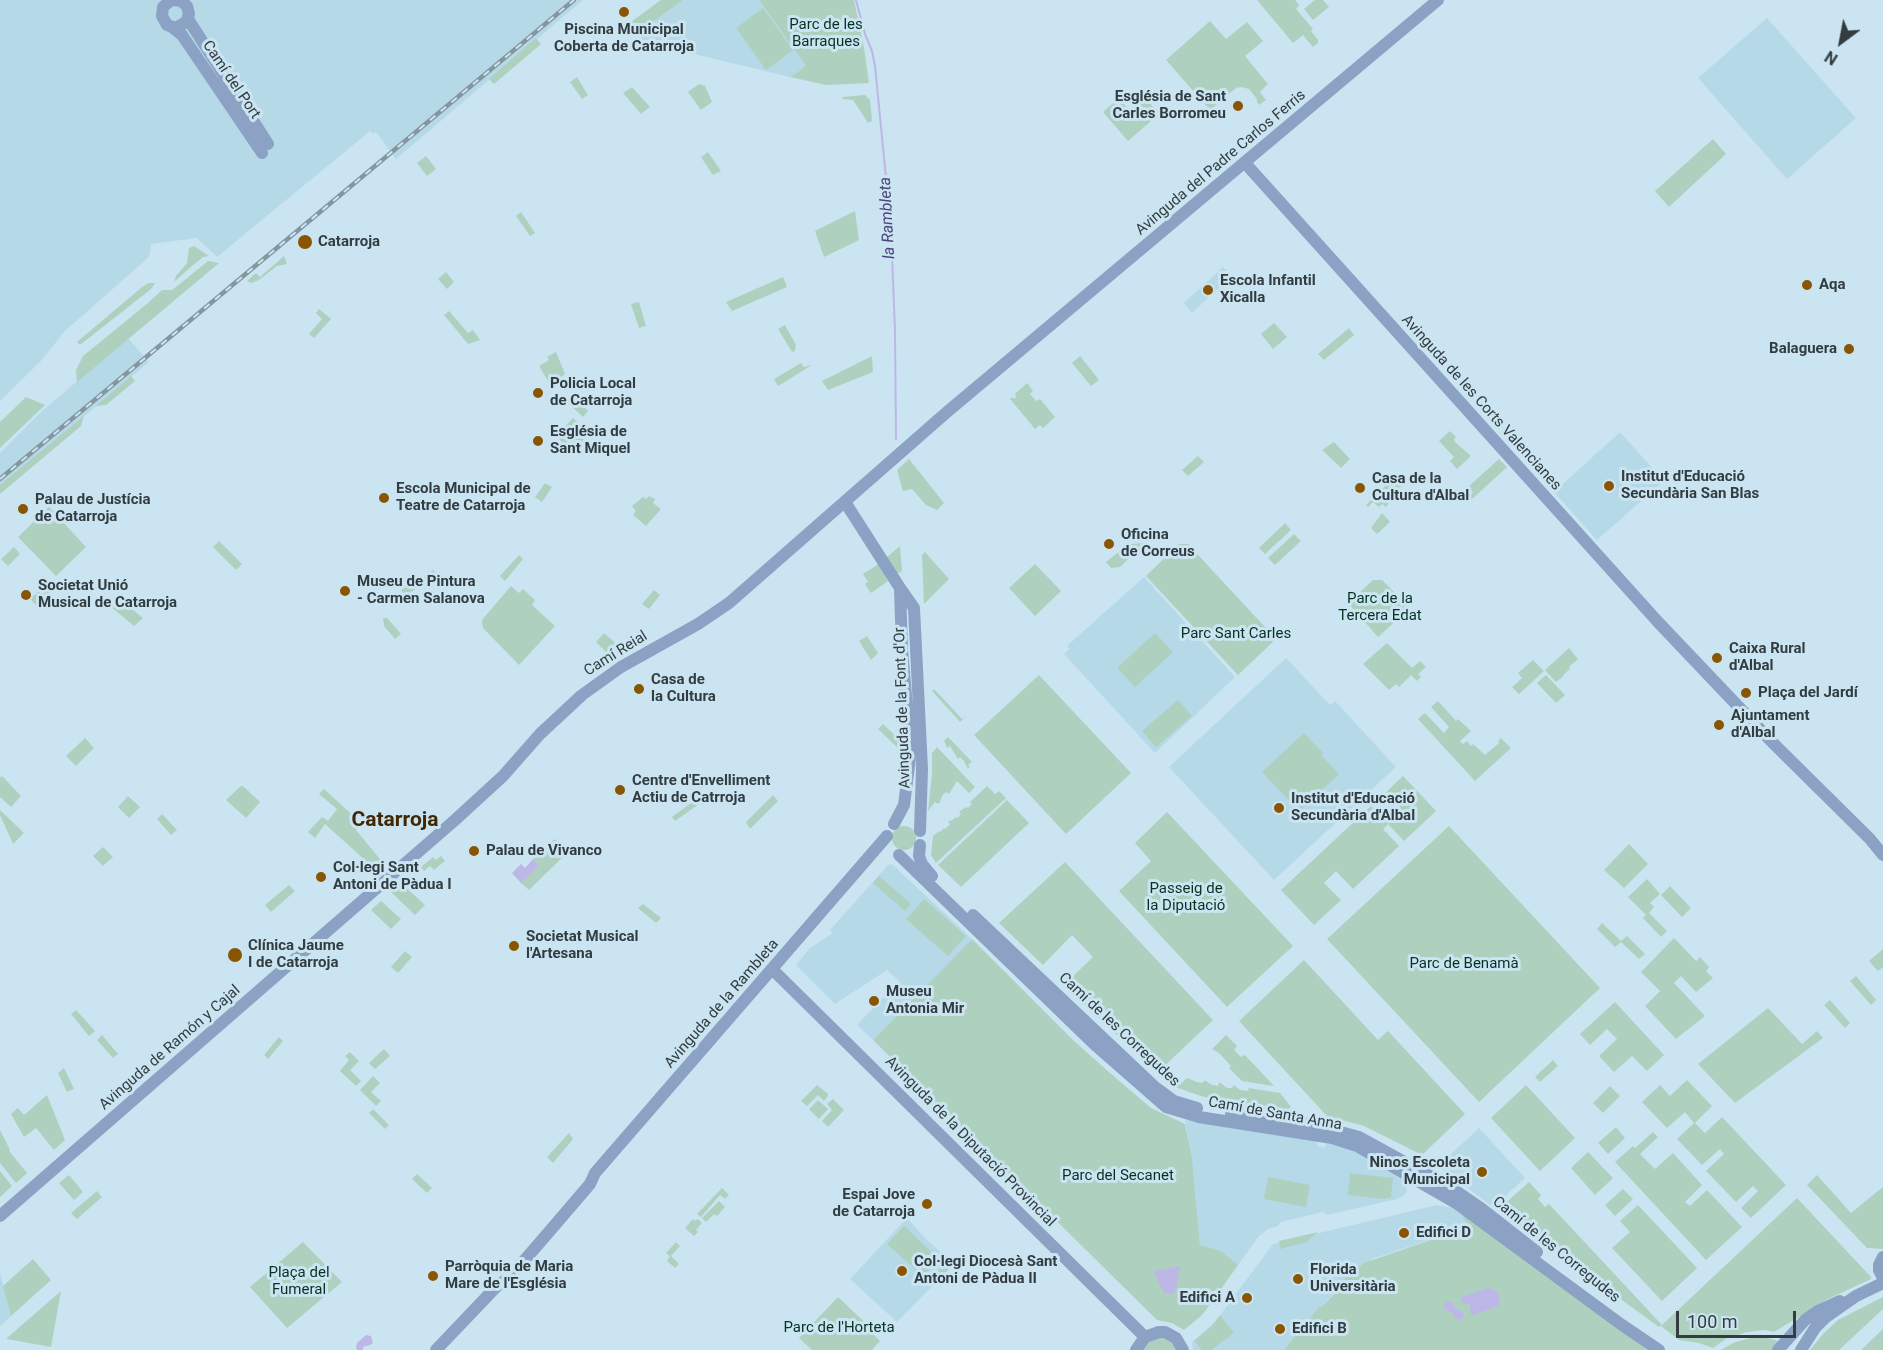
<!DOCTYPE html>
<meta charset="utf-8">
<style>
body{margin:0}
#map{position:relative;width:1883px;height:1350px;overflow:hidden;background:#cae5f1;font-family:Roboto,sans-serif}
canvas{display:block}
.north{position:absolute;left:1811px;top:12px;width:60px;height:60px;-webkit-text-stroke:4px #cae5f1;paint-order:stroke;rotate:212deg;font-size:16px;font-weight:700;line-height:24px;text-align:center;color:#323c41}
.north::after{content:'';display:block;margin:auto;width:21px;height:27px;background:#323c41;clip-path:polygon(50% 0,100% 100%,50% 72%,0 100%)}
.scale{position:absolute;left:1676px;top:1311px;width:120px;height:27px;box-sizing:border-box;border:3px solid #323c41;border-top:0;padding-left:8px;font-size:18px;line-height:21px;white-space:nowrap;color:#323c41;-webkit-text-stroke:4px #cae5f1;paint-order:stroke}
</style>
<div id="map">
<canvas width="1883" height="1350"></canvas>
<div class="north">N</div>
<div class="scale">100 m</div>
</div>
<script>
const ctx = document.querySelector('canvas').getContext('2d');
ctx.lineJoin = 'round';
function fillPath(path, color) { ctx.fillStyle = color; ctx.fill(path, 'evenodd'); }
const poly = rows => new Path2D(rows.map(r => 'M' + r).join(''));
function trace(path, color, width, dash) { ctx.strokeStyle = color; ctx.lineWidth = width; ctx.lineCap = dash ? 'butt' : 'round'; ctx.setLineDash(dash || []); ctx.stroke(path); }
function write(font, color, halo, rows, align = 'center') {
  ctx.font = font + ' Roboto,sans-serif'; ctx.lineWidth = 6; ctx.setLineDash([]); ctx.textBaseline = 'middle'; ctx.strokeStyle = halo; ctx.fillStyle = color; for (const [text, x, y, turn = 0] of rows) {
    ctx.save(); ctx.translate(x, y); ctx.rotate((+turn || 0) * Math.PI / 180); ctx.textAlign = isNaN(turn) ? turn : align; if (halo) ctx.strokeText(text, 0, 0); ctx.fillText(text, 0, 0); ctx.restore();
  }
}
const built = poly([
 [0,0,583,0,396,159,376,132,373,134,370,131,217,257,197,238,151,244,149,257,65,331,40,362,0,401],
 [683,0,759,0,806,66,790,77,644,42,639,35,637,36,636,34],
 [1767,18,1856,118,1787,179,1698,78],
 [1223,267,1227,271,1217,281,1221,286,1192,313,1184,303],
 [128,338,149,362,0,487,0,453,42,411],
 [1620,432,1664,481,1597,540,1554,492],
 [1144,577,1235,677,1155,753,1064,654,1070,649,1067,646],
 [1286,658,1330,705,1335,701,1396,767,1274,880,1169,767],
 [892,864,972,939,873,1040,857,1025,899,981,887,970,835,1004,796,965,810,948,833,933,830,930,888,865],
 [1185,1120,1316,1141,1318,1146,1324,1148,1327,1143,1350,1149,1406,1181,1407,1191,1404,1195,1397,1199,1327,1215,1323,1212,1281,1222,1278,1226,1268,1229,1259,1236,1238,1265,1221,1251,1200,1245,1192,1157],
 [1479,1128,1525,1178,1493,1207,1438,1166],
 [1437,1205,1453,1208,1476,1224,1372,1259,1320,1307,1284,1350,1193,1350,1192,1342,1215,1322,1273,1244],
 [907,1218,926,1239,954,1264,897,1322,850,1279],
 [0,1273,11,1316,0,1326]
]);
const green = poly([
 [661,0,683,0,636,34,628,24],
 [759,0,854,0,864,48,869,83,826,85,790,77,806,66],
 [1257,0,1295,0,1299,5,1296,9,1313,29,1311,31,1318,40,1318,43,1313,47,1303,35,1293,43],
 [1315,0,1323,0,1329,7,1313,20,1304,9],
 [763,8,793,50,766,70,736,28],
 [1210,21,1226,39,1247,22,1263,41,1245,56,1268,84,1260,92,1266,100,1259,105,1257,102,1257,99,1249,89,1241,87,1236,88,1210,110,1166,60],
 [536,38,541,44,494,84,489,79],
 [577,77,588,95,582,99,570,82],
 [699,84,705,86,712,102,701,110,688,92],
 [632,87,650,107,641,114,623,93],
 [865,95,870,100,872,121,868,123,853,100,842,99,843,97],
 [1119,98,1130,112,1146,99,1159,114,1128,141,1103,112],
 [1713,139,1726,154,1669,207,1655,191],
 [708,152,721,171,713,175,701,157],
 [426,156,436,169,427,176,417,163],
 [855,211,859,240,824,257,815,231],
 [521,212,535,233,530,236,516,216],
 [194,246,209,256,203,257,192,266,174,282,176,276,187,263,189,248],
 [284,256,287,264,277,266,259,280,251,283,247,281,256,273,260,277],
 [208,261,219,263,77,382,76,370,83,356,148,303,162,290,172,290,176,287],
 [446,272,454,282,447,289,438,279],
 [783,277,787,287,755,301,732,311,726,302],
 [149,283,155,283,151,289,80,345,77,342,142,287],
 [639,302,646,326,639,328,631,304],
 [319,309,331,319,314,338,309,334,322,319,316,313],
 [449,311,468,333,473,330,480,340,468,344,444,315],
 [1274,323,1287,337,1273,349,1261,334],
 [785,325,796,345,795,351,792,352,778,329],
 [1349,328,1354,335,1324,360,1318,354],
 [556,352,565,374,551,386,539,366,549,360,547,357],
 [872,356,873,372,828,390,822,381],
 [1080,356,1099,380,1091,386,1072,363],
 [801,363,804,367,812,365,778,386,774,379],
 [131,376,135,381,106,405,96,406],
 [1027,383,1033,391,1030,394,1036,401,1040,399,1055,417,1043,428,1040,425,1035,429,1010,399,1012,397,1014,399,1016,397,1015,394],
 [26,397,45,405,0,448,0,422],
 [571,398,576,398,588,411,583,417,568,403,567,401],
 [84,416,81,426,0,494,0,485],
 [573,418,589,434,578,451,564,444,556,436],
 [1450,431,1456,437,1454,439,1455,442,1471,456,1457,469,1450,461,1454,457,1439,441],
 [1334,442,1350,459,1341,468,1322,450],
 [1198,456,1204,462,1188,476,1182,470],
 [909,459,944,503,937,510,926,505,912,489,903,491,897,470],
 [1499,459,1507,467,1471,500,1468,497,1473,492,1468,487],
 [1394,477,1402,485,1386,507,1382,504,1379,507,1373,502,1368,507,1366,505],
 [545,483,552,487,542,502,535,497],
 [649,496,655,499,653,503,661,509,646,526,633,515,636,511,632,506,643,497,646,499],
 [49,507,86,547,56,576,18,537],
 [1382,513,1390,522,1377,534,1371,528],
 [1285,523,1291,530,1265,554,1259,548],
 [1294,534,1301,541,1275,565,1268,558],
 [219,541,242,564,236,570,213,547],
 [1145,543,1120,567,1111,568,1106,562,1126,546,1131,544],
 [1179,544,1188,544,1276,639,1238,675,1146,576],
 [900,546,902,571,897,574,886,558],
 [14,547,20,554,8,566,1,559],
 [925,552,949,579,924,604,922,555],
 [519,555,523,559,505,581,500,576],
 [879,564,888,581,871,593,865,584,868,582,863,574],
 [1035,564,1061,591,1035,616,1009,588],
 [433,570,437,575,405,596,401,590,407,586,409,588],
 [1373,580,1382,580,1407,605,1407,611,1378,637,1348,603],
 [48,583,54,589,37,606,30,599],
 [511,586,519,593,523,589,535,600,532,605,555,626,519,665,483,628,482,620],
 [654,590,660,595,649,609,642,604],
 [118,598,143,618,134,626,110,606],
 [383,618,387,618,401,634,395,639,384,626],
 [604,633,622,649,621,651,610,656,596,642],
 [1155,633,1173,652,1135,687,1117,668],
 [867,636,878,653,871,660,859,641],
 [1387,643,1412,668,1420,661,1426,667,1418,674,1421,677,1417,681,1411,675,1399,687,1396,684,1389,690,1363,664],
 [1569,648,1578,659,1569,667,1570,669,1563,675,1564,676,1556,682,1545,670],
 [1533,660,1544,671,1519,694,1512,687,1522,678,1518,673],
 [1039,675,1131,773,1066,834,974,735],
 [1546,675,1565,695,1556,703,1537,683],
 [934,689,962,719,967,715,960,722,932,691],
 [1178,700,1192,716,1156,747,1142,731],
 [1438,701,1456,721,1458,719,1471,731,1460,741,1463,744,1467,741,1471,746,1473,744,1485,755,1499,743,1498,741,1501,738,1511,748,1475,781,1418,719,1425,713,1444,733,1449,727,1431,707],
 [883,724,900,740,898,748,878,729],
 [1304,733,1323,753,1321,755,1339,774,1299,811,1262,772],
 [948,737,972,762,968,765,970,767,968,769,964,761,960,757,958,759,950,746,947,748,946,745,944,741],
 [85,738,94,748,76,766,66,756],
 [937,747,975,787,969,793,957,781,949,794,946,792,942,796,940,802,938,804,935,802,928,811,932,774,932,753],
 [2,776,21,796,11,807,0,797,0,778],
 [1403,776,1436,811,1404,841,1388,824,1383,829,1399,846,1353,889,1336,871,1324,883,1341,900,1314,925,1281,890,1371,806,1388,823,1398,813,1382,796],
 [241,786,243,786,260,802,246,818,226,800],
 [987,786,995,794,999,791,1006,798,936,863,931,855,933,836,939,831,940,832,944,828,945,829,950,824,948,822,950,820,951,821,956,817,957,818,961,814,959,812,966,807,968,808,972,804,970,802],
 [324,789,362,824,356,830,384,864,376,870,325,824,315,838,308,832,322,817,328,821,337,809,319,794],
 [773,795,778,801,750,829,746,822],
 [128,796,140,807,129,818,118,807],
 [695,800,699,804,675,821,672,817],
 [1007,800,1029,823,961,887,938,865],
 [0,810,24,833,13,844,0,815],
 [1167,812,1293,946,1227,1007,1119,891,1151,861,1135,843],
 [162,814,177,830,171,835,157,819],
 [1449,826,1600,988,1479,1102,1327,939],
 '892 838a12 12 0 1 1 24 0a12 12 0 1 1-24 0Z',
 [555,839,568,852,529,890,521,883,539,865,533,859],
 [1629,844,1648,864,1624,888,1604,870],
 [103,847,113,857,103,866,93,856],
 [441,856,445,861,434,870,430,866,424,871,421,867,433,857,436,860],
 [1065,862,1213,1020,1157,1073,1064,985,1093,957,1072,935,1043,965,999,923],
 [879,876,911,904,905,911,873,883],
 [1647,879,1660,894,1650,903,1654,907,1649,913,1667,931,1661,937,1643,918,1646,915,1628,897],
 [401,883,425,905,415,915,391,892],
 [289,885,295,891,271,912,265,905],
 [1670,886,1691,908,1682,917,1661,895],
 [924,899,966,936,948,956,906,919],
 [381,901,401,919,391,929,371,910],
 [643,904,661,918,656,923,638,908],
 [1602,923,1621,941,1627,936,1645,954,1639,959,1621,942,1615,947,1597,929],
 [1674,938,1696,961,1700,957,1709,967,1706,971,1713,978,1696,992,1681,976,1674,983,1705,1016,1676,1039,1645,1006,1660,991,1641,972],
 [972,939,1074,1041,1110,1073,1151,1108,1185,1124,1192,1157,1200,1245,1221,1251,1238,1265,1209,1306,1201,1316,1184,1330,1172,1323,1157,1320,873,1040],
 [1883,949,1883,967,1878,971,1869,961],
 [405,951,412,957,398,973,391,967],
 [1304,960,1378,1040,1388,1031,1465,1114,1422,1155,1364,1126,1327,1116,1239,1021],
 [1856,976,1876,1000,1871,1005,1850,981],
 [1830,1000,1850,1023,1845,1028,1824,1005],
 [1615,1002,1664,1055,1647,1071,1632,1056,1614,1072,1599,1056,1617,1039,1607,1029,1590,1045,1580,1034],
 [1768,1008,1802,1044,1817,1031,1823,1038,1735,1103,1698,1064],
 [76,1010,95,1031,89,1036,71,1014],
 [102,1035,118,1054,113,1058,97,1040],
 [1226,1035,1237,1046,1234,1050,1241,1057,1245,1055,1274,1086,1242,1081,1229,1068,1231,1066,1219,1053,1212,1049],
 [279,1037,283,1041,268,1059,264,1055],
 [384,1049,390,1056,375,1069,369,1063],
 [350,1052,359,1061,350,1070,361,1081,356,1086,340,1071,349,1060,345,1056],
 [1553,1060,1558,1066,1540,1082,1535,1077],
 [64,1068,74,1089,67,1092,58,1073],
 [373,1076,380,1083,371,1092,381,1101,376,1106,360,1090],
 [1187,1078,1197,1082,1203,1083,1203,1081,1206,1081,1212,1085,1218,1086,1219,1083,1221,1083,1227,1088,1232,1088,1234,1085,1240,1090,1248,1091,1249,1088,1280,1093,1291,1107,1287,1110,1204,1097,1175,1087,1176,1082,1180,1085],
 [1687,1080,1712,1106,1695,1123,1705,1133,1722,1117,1786,1185,1751,1218,1741,1208,1758,1191,1753,1186,1736,1202,1706,1171,1724,1154,1720,1149,1702,1165,1677,1139,1694,1123,1685,1112,1667,1128,1642,1102,1660,1085,1670,1096],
 [817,1085,828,1094,828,1096,824,1101,818,1095,807,1106,801,1101],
 [1526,1085,1575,1138,1540,1171,1491,1118],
 [1610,1086,1620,1096,1603,1113,1593,1103],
 [47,1095,65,1140,54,1150,36,1128,24,1137,11,1114,18,1108,24,1115],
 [833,1099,844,1110,828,1127,822,1121,832,1110,827,1104],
 [818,1100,828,1109,819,1119,809,1109],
 [373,1109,389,1125,385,1129,369,1113],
 [1616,1127,1625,1138,1608,1154,1598,1143],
 [0,1130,10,1150,9,1151,27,1173,16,1183,0,1163],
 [1653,1132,1658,1137,1640,1154,1655,1169,1673,1153,1702,1185,1685,1202,1690,1206,1707,1190,1742,1227,1706,1260,1615,1162,1633,1146,1635,1148],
 [569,1133,573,1139,553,1163,547,1157],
 [1588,1152,1613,1178,1595,1195,1571,1168],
 [0,1171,12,1186,0,1197],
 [1350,1173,1393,1178,1391,1197,1384,1199,1348,1195],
 [417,1174,432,1188,427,1193,412,1179],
 [69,1175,83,1192,74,1200,59,1183],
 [1817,1175,1851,1213,1883,1187,1883,1249,1867,1248,1807,1185],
 [1268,1177,1310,1185,1306,1207,1264,1199],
 [1529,1182,1541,1195,1538,1199,1545,1207,1549,1204,1662,1325,1797,1198,1871,1277,1871,1279,1828,1299,1774,1332,1765,1330,1747,1332,1727,1338,1713,1348,1699,1343,1679,1340,1661,1326,1659,1327,1498,1210],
 [722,1188,729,1195,725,1199,720,1195,701,1217,697,1214],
 [1623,1189,1633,1199,1615,1216,1605,1205],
 [97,1191,102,1197,77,1219,71,1213],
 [719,1201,725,1207,717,1216,714,1214,706,1222,702,1218],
 [1638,1205,1697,1268,1662,1301,1612,1248,1630,1232,1620,1221],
 [1462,1214,1649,1350,1284,1350,1320,1306,1321,1307,1346,1283,1344,1279,1364,1263,1468,1227],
 [693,1219,695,1221,698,1219,702,1223,696,1230,698,1232,694,1236,685,1228],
 [904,1226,939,1259,923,1276,887,1244],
 [1318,1232,1306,1242,1281,1249,1280,1248,1279,1241],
 [303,1242,342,1282,287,1328,250,1287],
 [676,1242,680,1246,671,1256,679,1264,675,1268,667,1261,670,1256,666,1253],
 [947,1258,954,1264,936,1282,934,1277],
 [33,1259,51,1280,11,1316,3,1286],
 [61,1291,51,1347,7,1339,7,1338],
 [838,1297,876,1333,874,1335,880,1341,872,1350,812,1350,799,1338],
 [1883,1297,1883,1309,1839,1350,1810,1350,1824,1333,1838,1320],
 [1220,1315,1234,1333,1211,1350,1202,1350,1194,1341,1211,1327],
 [1883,1329,1883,1350,1861,1350],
 [1156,1337,1169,1338,1178,1350,1142,1350,1145,1343],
 [1754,1337,1768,1338,1781,1342,1776,1350,1721,1350,1733,1343]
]);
const water = poly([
 [533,859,539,865,521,883,512,873,521,864,525,868],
 [1180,1266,1176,1290,1173,1294,1164,1293,1153,1271],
 [1487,1288,1494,1289,1499,1294,1499,1304,1494,1308,1472,1315,1470,1312,1470,1304,1461,1302,1461,1297],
 [1447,1301,1452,1302,1455,1308,1463,1312,1464,1315,1462,1319,1457,1320,1451,1312,1445,1310,1443,1305],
 [366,1335,371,1336,373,1343,370,1345,363,1347,363,1350,357,1350,356,1347,357,1343]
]);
const stream = poly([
 [856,0,865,34,872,51,875,66,887,188,891,229,895,331,896,439]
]);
const tertiary = poly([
 [174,0,170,1,163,7,162,16,167,25,176,28,186,22,189,14,187,6,181,1,175,0],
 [188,19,268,144],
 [172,27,182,35,262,153],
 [1245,163,1658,622,1774,744,1870,839,1883,855],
 [845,502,900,588,902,649,910,743,909,766,904,805,894,824],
 [900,588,914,608,922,769,920,831],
 [920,845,919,856,922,864,932,876],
 [899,855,1094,1044,1166,1107,1199,1117,1332,1138,1357,1146,1456,1203,1622,1325,1659,1350],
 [973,915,1155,1087,1174,1101,1197,1108],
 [772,969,1145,1337],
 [1231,1114,1315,1125,1359,1137,1450,1187,1482,1209,1537,1252],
 [0,1216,455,820,503,776,540,734,582,695,621,667,698,624,729,603,947,412,1438,0],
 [1883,1257,1879,1265,1879,1270,1883,1278],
 [436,1350,497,1286,510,1277,548,1233,590,1184,595,1173,887,836],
 [1136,1350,1145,1337,1159,1332,1165,1332,1176,1338,1183,1350],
 [1778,1350,1805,1320,1818,1311,1840,1301],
 [1801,1350,1815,1328,1826,1317,1856,1296,1883,1283]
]);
const rail = poly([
 [0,479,574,0]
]);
const markers = [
 [624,12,6,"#8a5502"],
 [1238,106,6,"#8a5502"],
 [305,242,8,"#8a5502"],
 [1807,285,6,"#8a5502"],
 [1208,290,6,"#8a5502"],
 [1849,349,6,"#8a5502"],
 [538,393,6,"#8a5502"],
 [538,441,6,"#8a5502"],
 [1609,486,6,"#8a5502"],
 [1360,488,6,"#8a5502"],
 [384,498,6,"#8a5502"],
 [23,509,6,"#8a5502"],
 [1109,544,6,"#8a5502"],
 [345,591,6,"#8a5502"],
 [26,595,6,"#8a5502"],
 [1717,658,6,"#8a5502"],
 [639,689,6,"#8a5502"],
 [1746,693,6,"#8a5502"],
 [1719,725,6,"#8a5502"],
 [620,790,6,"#8a5502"],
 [1279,808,6,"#8a5502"],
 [474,851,6,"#8a5502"],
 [321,877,6,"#8a5502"],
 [514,946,6,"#8a5502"],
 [235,955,8,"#8a5502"],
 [874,1001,6,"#8a5502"],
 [1482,1172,6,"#8a5502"],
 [927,1204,6,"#8a5502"],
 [1404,1233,6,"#8a5502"],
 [902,1271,6,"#8a5502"],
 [433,1276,6,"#8a5502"],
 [1298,1279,6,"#8a5502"],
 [1247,1298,6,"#8a5502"],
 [1280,1329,6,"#8a5502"]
];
const parkNames = [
 ["Parc de les",826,25],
 ["Barraques",826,42],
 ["Parc de la",1380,599],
 ["Tercera Edat",1380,616],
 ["Parc Sant Carles",1236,634],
 ["Passeig de",1186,889],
 ["la Diputació",1186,906],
 ["Parc de Benamà",1464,964],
 ["Parc del Secanet",1118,1176],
 ["Plaça del",299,1273],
 ["Fumeral",299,1290],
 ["Parc de l'Horteta",839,1328]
];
const poiNames = [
 ["Piscina Municipal",624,30,"center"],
 ["Coberta de Catarroja",624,47,"center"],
 ["Església de Sant",1226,97,"right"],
 ["Carles Borromeu",1226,114,"right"],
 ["Catarroja",318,242],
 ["Escola Infantil",1220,281],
 ["Xicalla",1220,298],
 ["Aqa",1819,285],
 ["Balaguera",1837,349,"right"],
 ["Policia Local",550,384],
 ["de Catarroja",550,401],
 ["Església de",550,432],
 ["Sant Miquel",550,449],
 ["Institut d'Educació",1621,477],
 ["Secundària San Blas",1621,494],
 ["Casa de la",1372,479],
 ["Cultura d'Albal",1372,496],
 ["Escola Municipal de",396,489],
 ["Teatre de Catarroja",396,506],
 ["Palau de Justícia",35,500],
 ["de Catarroja",35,517],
 ["Oficina",1121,535],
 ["de Correus",1121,552],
 ["Museu de Pintura",357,582],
 ["- Carmen Salanova",357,599],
 ["Societat Unió",38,586],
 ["Musical de Catarroja",38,603],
 ["Caixa Rural",1729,649],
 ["d'Albal",1729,666],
 ["Casa de",651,680],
 ["la Cultura",651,697],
 ["Plaça del Jardí",1758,693],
 ["Ajuntament",1731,716],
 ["d'Albal",1731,733],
 ["Centre d'Envelliment",632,781],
 ["Actiu de Catrroja",632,798],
 ["Institut d'Educació",1291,799],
 ["Secundària d'Albal",1291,816],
 ["Palau de Vivanco",486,851],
 ["Col·legi Sant",333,868],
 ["Antoni de Pàdua I",333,885],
 ["Societat Musical",526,937],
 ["l'Artesana",526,954],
 ["Clínica Jaume",248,946],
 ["I de Catarroja",248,963],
 ["Museu",886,992],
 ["Antonia Mir",886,1009],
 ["Ninos Escoleta",1470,1163,"right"],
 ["Municipal",1470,1180,"right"],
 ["Espai Jove",915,1195,"right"],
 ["de Catarroja",915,1212,"right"],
 ["Edifici D",1416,1233],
 ["Col·legi Diocesà Sant",914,1262],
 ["Antoni de Pàdua II",914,1279],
 ["Parròquia de Maria",445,1267],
 ["Mare de l'Església",445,1284],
 ["Florida",1310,1270],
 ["Universitària",1310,1287],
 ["Edifici A",1235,1298,"right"],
 ["Edifici B",1292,1329]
];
const streetNames = [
 ["Camí del Port",231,80,56],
 ["Avinguda del Padre Carlos Ferris",1221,163,-40],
 ["Avinguda de les Corts Valencianes",1481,403,48],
 ["Camí Reial",616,654,-32],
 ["Avinguda de la Font d'Or",903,708,-92],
 ["Avinguda de la Rambleta",722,1004,-49],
 ["Camí de les Corregudes",1119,1030,43],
 ["Avinguda de Ramón y Cajal",170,1048,-41],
 ["Camí de Santa Anna",1275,1114,10],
 ["Avinguda de la Diputació Provincial",970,1142,45],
 ["Camí de les Corregudes",1556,1250,39]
];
const waterNames = [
 ["la Rambleta",888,218,-93]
];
const districtNames = [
 ["Catarroja",395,821]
];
fillPath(built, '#b6d9e8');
fillPath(green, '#aed0be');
fillPath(water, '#bcb7e6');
trace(stream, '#bcb7e6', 2);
trace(tertiary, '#8ba2c4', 12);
trace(rail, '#8497a0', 4.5);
trace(rail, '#cae5f1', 2, [7]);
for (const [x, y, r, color] of markers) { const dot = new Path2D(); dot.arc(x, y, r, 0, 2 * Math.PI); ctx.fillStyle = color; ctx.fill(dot); trace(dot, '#cae5f1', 2); }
write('15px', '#053322', '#cae5f1', parkNames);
write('bold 15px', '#323c41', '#cae5f1', poiNames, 'left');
write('15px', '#323c41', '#cae5f1', streetNames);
write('italic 16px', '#4d437d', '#cae5f1', waterNames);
write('bold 21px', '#412705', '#cae5f1', districtNames);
</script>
